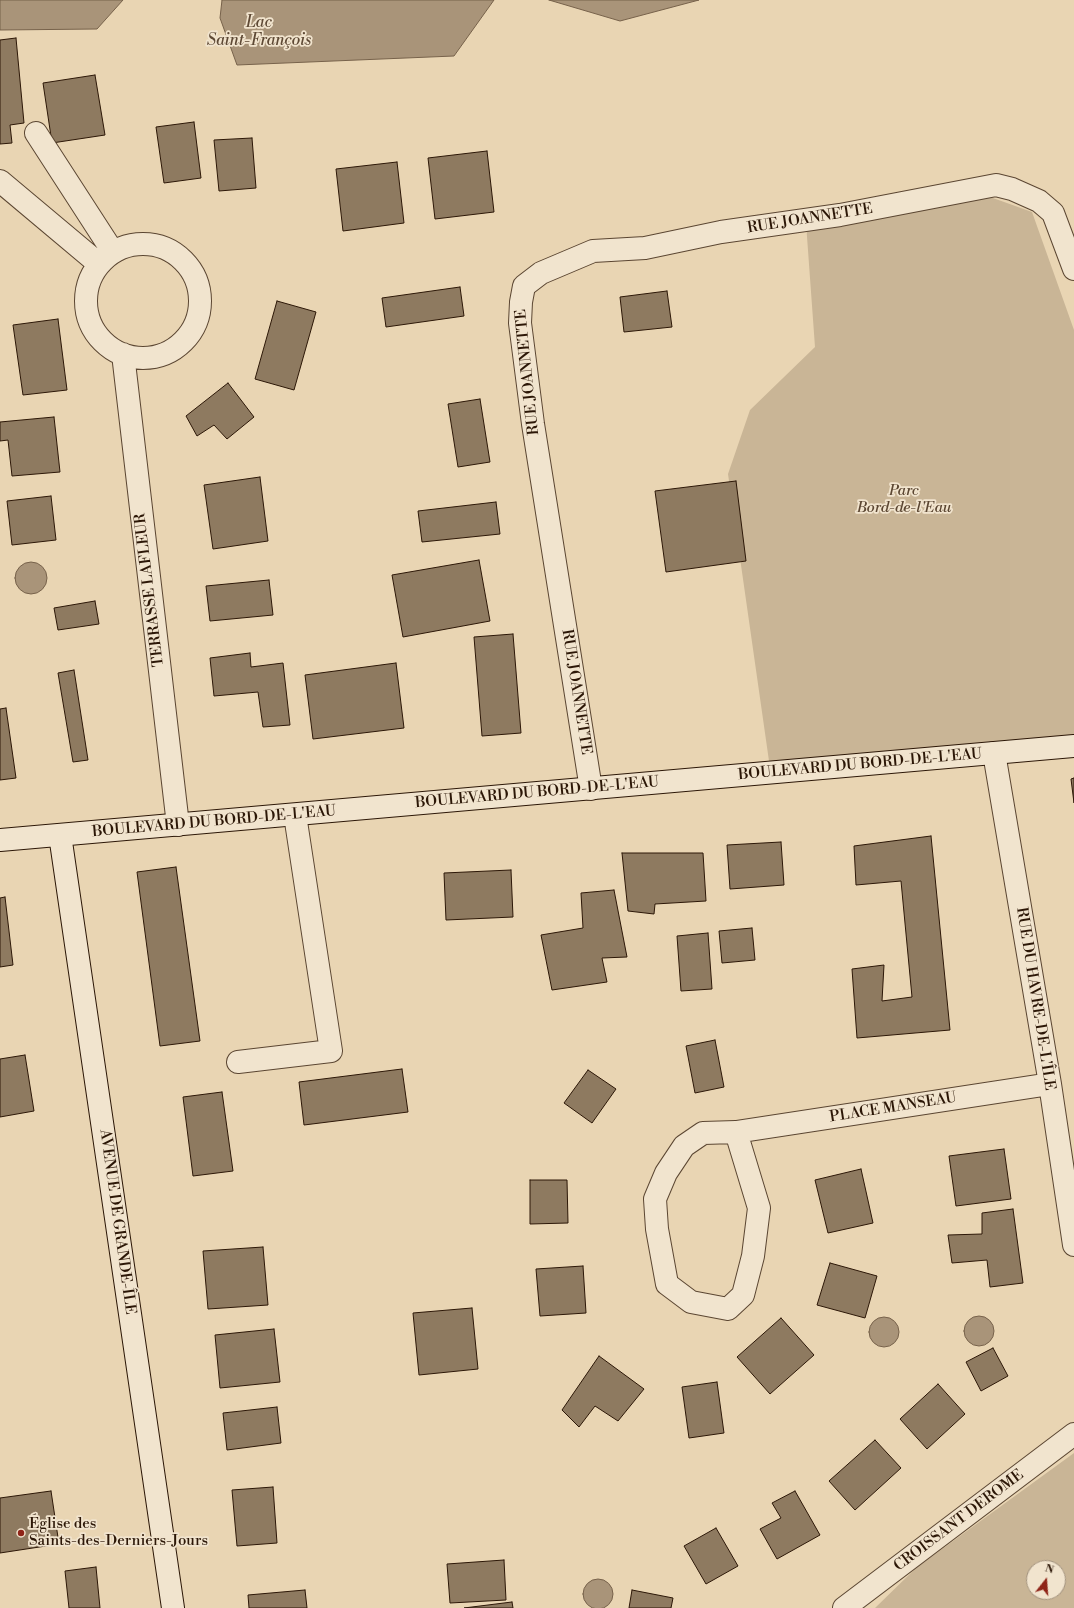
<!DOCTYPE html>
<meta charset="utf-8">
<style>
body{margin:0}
#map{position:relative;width:1074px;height:1608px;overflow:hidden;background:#e9d5b3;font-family:"Libre Bodoni",serif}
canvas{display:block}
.north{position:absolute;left:1026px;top:1560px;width:40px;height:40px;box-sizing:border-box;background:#f1e4ce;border:1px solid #a2927e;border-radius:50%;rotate:17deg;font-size:11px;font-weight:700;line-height:16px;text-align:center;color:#2c1707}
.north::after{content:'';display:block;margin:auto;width:14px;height:18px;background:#8f2418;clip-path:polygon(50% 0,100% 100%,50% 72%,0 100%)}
</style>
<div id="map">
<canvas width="1074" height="1608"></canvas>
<div class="north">N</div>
</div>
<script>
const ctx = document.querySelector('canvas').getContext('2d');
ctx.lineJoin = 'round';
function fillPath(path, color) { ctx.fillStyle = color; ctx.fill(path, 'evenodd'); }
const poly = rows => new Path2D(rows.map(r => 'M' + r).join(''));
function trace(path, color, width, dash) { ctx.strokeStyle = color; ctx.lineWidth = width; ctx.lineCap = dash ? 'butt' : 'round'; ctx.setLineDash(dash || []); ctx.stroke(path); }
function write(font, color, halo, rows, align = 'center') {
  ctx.font = font + ' "Libre Bodoni",serif'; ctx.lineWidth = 3.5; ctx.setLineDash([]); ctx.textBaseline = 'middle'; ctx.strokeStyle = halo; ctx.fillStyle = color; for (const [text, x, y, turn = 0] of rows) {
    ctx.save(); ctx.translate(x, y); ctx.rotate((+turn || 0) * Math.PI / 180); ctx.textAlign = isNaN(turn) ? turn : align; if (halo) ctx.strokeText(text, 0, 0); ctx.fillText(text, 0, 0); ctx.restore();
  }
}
const green = poly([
 [965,188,1032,212,1074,330,1074,743,772,782,728,474,750,410,815,347,805,209],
 [1074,1453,1074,1608,875,1608,916,1568],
 [1034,1568,1058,1568,1058,1592,1034,1592]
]);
const water = poly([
 [0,0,123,0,97,29,0,30,0,0],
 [222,0,494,0,454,56,237,65,220,18,222,0],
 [549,0,699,0,620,21,549,0],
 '15 578a16 16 0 1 1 32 0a16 16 0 1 1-32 0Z',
 '964 1331a15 15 0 1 1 30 0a15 15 0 1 1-30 0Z',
 '869 1332a15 15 0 1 1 30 0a15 15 0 1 1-30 0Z',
 '583 1594a15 15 0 1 1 30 0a15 15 0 1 1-30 0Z'
]);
const building = poly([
 [16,38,24,123,10,125,12,143,0,144,0,40,16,38],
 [95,75,105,135,52,143,43,83,95,75],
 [194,122,201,178,164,183,156,127,194,122],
 [252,138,256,188,219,191,214,140,252,138],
 [487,151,494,212,435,219,428,158,487,151],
 [397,162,404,223,343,231,336,169,397,162],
 [460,287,464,316,386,327,382,298,460,287],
 [667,291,672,327,624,332,620,297,667,291],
 [277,301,316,312,294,390,255,379,277,301],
 [58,319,67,390,23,395,13,325,58,319],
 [228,383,254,417,227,439,214,425,197,436,186,416,228,383],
 [480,399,490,462,458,467,448,404,480,399],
 [54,417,60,472,12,476,8,440,0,441,0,422,54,417],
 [260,477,268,541,213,549,204,485,260,477],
 [736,481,746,561,666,572,655,491,736,481],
 [51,496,56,540,12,545,7,501,51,496],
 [496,502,500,534,422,542,418,511,496,502],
 [479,560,490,621,403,637,392,575,479,560],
 [269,580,273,615,210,621,206,586,269,580],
 [95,601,99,624,58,630,54,608,95,601],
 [513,634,521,733,482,736,474,637,513,634],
 [250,653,251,667,283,663,290,725,263,727,258,692,214,696,210,658,250,653],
 [396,663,404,728,313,739,305,675,396,663],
 [74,670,88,760,73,762,58,673,74,670],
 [6,708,16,778,0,780,0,709,6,708],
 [1074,778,1074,803,1071,779,1074,778],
 [931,836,950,1030,857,1038,852,969,884,965,882,1001,912,997,901,881,856,885,854,846,931,836],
 [781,842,784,885,730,889,727,845,781,842],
 [622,853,703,853,706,901,655,904,654,914,628,911,622,853],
 [176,867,200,1041,160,1046,137,872,176,867],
 [511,870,513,917,446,920,444,873,511,870],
 [614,890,627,957,602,958,607,982,552,990,541,935,583,928,581,893,614,890],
 [5,897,13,965,0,967,0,898,5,897],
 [752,928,755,960,722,963,719,931,752,928],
 [708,933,712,989,681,991,677,936,708,933],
 [715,1040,724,1087,695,1093,686,1046,715,1040],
 [25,1055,34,1111,0,1117,0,1059,25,1055],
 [402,1069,408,1112,304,1125,299,1082,402,1069],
 [588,1070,616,1089,592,1123,564,1103,588,1070],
 [222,1092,233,1171,193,1176,183,1097,222,1092],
 [1004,1149,1011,1199,956,1206,949,1156,1004,1149],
 [861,1169,873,1223,828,1233,815,1180,861,1169],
 [530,1180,567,1180,568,1223,530,1224,530,1180],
 [1013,1209,1023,1283,990,1287,987,1260,952,1263,948,1235,982,1234,982,1213,1013,1209],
 [263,1247,268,1305,208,1309,203,1251,263,1247],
 [830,1263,877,1276,865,1318,817,1305,830,1263],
 [583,1266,586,1313,540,1316,536,1269,583,1266],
 [472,1308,478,1369,419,1375,413,1313,472,1308],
 [781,1318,814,1355,770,1394,737,1357,781,1318],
 [274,1329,280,1382,220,1388,215,1335,274,1329],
 [993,1348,1008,1376,981,1391,966,1362,993,1348],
 [599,1356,644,1389,618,1421,595,1406,579,1427,562,1410,599,1356],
 [717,1382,724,1433,689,1438,682,1387,717,1382],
 [938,1384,965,1414,927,1449,900,1419,938,1384],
 [277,1407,281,1443,227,1450,223,1413,277,1407],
 [875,1440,901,1468,855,1510,829,1481,875,1440],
 [273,1487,277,1543,237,1546,232,1490,273,1487],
 [51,1491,59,1544,0,1553,0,1498,51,1491],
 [795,1491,820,1535,777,1559,760,1529,781,1518,772,1503,795,1491],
 [716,1528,738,1566,706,1584,684,1546,716,1528],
 [504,1560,506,1600,450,1603,447,1564,504,1560],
 [96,1567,100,1608,69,1608,65,1571,96,1567],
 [305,1590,307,1608,249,1608,248,1595,305,1590],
 [632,1590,673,1598,671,1608,629,1608,632,1590],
 [512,1602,513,1608,464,1608,512,1602]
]);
const street = poly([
 [36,133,113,252],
 [0,181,99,264],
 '86 301a57 57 0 1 1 114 0a57 57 0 1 1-114 0Z',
 [123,354,178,825],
 [994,753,1050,1084,1074,1245],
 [591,789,533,424,520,323,521,302,524,286,541,273,593,251,645,248,721,232,840,215,996,185,1012,189,1039,201,1053,213,1074,269],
 [238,1062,331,1051,295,815],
 [736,1132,759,1208,753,1256,743,1295,728,1309,691,1302,667,1284,657,1229,655,1199,666,1173,684,1146,703,1133,736,1132,1050,1084],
 [844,1608,1074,1434]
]);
const secondary = poly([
 [60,835,173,1608],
 [0,840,1074,746]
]);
const markers = [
 [21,1533,4,"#8f2418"]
];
const streetNames = [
 ["RUE JOANNETTE",810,219,-9],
 ["RUE JOANNETTE",528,372,-96],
 ["TERRASSE LAFLEUR",150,590,-97],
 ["RUE JOANNETTE",576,692,81],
 ["BOULEVARD DU BORD-DE-L'EAU",860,765,-5],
 ["BOULEVARD DU BORD-DE-L'EAU",537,793,-5],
 ["BOULEVARD DU BORD-DE-L'EAU",214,822,-5],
 ["RUE DU HAVRE-DE-L'ÎLE",1035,999,81],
 ["PLACE MANSEAU",893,1108,-9],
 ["AVENUE DE GRANDE-ÎLE",117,1222,82],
 ["CROISSANT DEROME",959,1521,-37]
];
const parkNames = [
 ["Parc",904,491],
 ["Bord-de-l'Eau",904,508]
];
const poiNames = [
 ["Église des",29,1524],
 ["Saints-des-Derniers-Jours",29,1541]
];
const waterNames = [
 ["Lac",259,23],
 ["Saint-François",259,41]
];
fillPath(green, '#c9b596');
fillPath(water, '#a99479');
trace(water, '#77624b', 1);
fillPath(building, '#8e7a60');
trace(building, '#2c1707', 1);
trace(street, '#5b4632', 24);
trace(secondary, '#2c1707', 24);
trace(street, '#f1e4ce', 22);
trace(secondary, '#f1e4ce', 22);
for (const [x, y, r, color] of markers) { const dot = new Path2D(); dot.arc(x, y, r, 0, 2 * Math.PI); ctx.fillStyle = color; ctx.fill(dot); trace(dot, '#f1e4ce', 1.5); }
write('15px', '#2c1707', '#f1e4ce', streetNames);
write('italic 15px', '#5b4632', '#f1e4ce', parkNames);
write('15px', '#2c1707', '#f1e4ce', poiNames, 'left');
write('italic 16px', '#5e4935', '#f1e4ce', waterNames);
</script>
